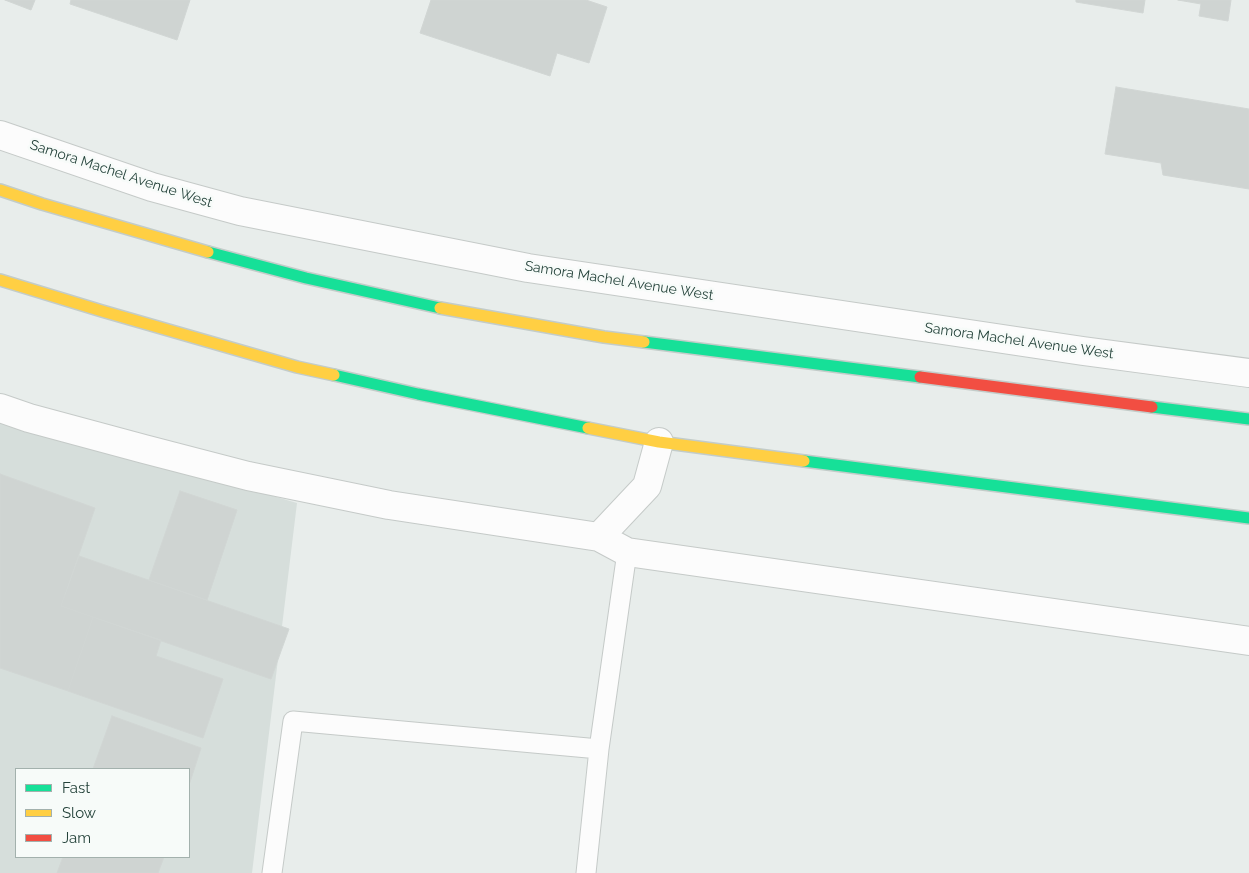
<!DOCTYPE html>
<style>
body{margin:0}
#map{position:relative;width:1249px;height:873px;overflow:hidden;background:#e8edeb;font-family:Raleway,sans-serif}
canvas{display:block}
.legend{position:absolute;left:15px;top:768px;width:175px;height:90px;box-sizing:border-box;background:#f7fbf9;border:1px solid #a3b1ad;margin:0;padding:6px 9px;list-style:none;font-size:15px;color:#24423a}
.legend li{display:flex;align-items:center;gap:10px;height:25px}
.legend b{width:25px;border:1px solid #a3b1ad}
</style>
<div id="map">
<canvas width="1249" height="873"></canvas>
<ul class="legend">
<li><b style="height:6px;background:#16e098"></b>Fast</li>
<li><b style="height:6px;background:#ffcf43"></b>Slow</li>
<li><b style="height:6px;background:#f24e42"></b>Jam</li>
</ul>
</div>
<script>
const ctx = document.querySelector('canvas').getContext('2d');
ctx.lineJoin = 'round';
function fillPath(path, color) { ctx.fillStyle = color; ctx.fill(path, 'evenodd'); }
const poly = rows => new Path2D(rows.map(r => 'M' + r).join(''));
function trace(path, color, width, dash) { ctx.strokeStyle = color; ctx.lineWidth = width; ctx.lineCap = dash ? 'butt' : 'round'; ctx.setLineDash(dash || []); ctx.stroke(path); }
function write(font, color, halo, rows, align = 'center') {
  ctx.font = font + ' Raleway,sans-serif'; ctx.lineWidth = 5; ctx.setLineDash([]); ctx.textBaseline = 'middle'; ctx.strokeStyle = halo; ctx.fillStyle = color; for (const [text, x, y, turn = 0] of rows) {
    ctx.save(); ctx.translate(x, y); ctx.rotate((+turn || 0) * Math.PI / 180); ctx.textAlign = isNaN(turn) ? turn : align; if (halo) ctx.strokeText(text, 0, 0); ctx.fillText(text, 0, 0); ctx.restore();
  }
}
const built = poly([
 [0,417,297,503,252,873,0,873],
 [16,769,189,769,189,857,16,857]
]);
const building = poly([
 [5,0,35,0,31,10,5,0],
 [71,0,190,0,177,40,70,4,71,0],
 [431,0,586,0,607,7,589,63,557,53,550,76,420,33,431,0],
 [1076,0,1145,0,1143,13,1076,2,1076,0],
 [1178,0,1231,0,1228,21,1199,16,1201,4,1178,0],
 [1116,87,1249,109,1249,189,1163,175,1161,163,1105,154,1116,87],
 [0,474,95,508,61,606,93,617,68,691,0,668,0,474],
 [180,491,237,510,207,600,149,580,180,491],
 [79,556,289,629,271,679,61,606,79,556],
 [93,617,161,640,156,656,223,679,203,738,68,691,93,617],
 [112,716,201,748,189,785,189,769,93,769,112,716],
 [63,857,164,857,158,873,57,873,63,857]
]);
const lane = poly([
 [272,873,293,721,599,749],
 [586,873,599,749,627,552]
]);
const street = poly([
 [0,135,152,187,240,211,528,268,1083,351,1249,373],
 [0,408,29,418,144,449,248,476,389,505,599,537,627,552,1249,641],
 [599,537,647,486,659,442]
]);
const fast = poly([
 [208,252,306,278,440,308],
 [644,342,920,377],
 [334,375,418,394,588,428],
 [1152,407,1249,419],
 [804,461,1249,518]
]);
const slow = poly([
 [0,190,42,204,208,252],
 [0,280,102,311,297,367,334,375],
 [440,308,604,337,644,342],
 [588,428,659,442,804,461]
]);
const jam = poly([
 [920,377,1152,407]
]);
const streetNames = [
 ["Samora Machel Avenue West",121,174,18],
 ["Samora Machel Avenue West",619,281,9],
 ["Samora Machel Avenue West",1019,341,8]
];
fillPath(built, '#d6dedb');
fillPath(building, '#cfd4d2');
trace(building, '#d1d6d4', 1);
trace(lane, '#c5cac8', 21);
trace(street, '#c5cac8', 30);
trace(fast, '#c3ccc9', 14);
trace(slow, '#c3ccc9', 14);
trace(jam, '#c3ccc9', 14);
trace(lane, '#fcfcfc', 19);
trace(street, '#fcfcfc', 28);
trace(fast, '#16e098', 11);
trace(slow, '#ffcf43', 11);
trace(jam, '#f24e42', 11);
write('14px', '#24423a', '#f7fbf9', streetNames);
</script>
